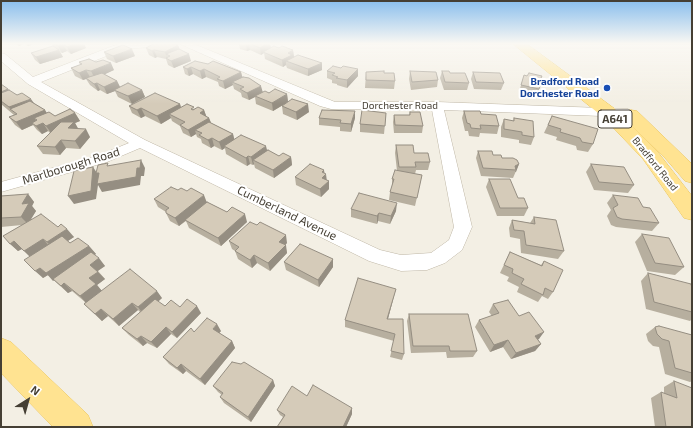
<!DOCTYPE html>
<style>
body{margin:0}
#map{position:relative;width:693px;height:428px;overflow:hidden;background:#f3efe4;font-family:"Exo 2",sans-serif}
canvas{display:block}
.frame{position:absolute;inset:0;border:2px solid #453f34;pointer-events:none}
.north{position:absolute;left:8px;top:380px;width:40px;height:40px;-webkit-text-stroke:3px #fff;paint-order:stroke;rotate:37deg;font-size:11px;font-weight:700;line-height:16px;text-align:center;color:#453f34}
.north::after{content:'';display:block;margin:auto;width:14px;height:18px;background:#453f34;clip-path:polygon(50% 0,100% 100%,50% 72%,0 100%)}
</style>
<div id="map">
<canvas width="693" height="428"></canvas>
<div class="frame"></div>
<div class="north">N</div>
</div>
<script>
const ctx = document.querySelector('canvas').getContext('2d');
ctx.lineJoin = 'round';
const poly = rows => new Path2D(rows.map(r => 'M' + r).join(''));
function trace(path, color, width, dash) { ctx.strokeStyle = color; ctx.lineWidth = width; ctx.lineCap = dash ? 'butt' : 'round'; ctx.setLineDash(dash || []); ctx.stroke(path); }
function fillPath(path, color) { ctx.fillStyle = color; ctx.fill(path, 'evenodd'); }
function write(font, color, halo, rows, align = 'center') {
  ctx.font = font + ' "Exo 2",sans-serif'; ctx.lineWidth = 4; ctx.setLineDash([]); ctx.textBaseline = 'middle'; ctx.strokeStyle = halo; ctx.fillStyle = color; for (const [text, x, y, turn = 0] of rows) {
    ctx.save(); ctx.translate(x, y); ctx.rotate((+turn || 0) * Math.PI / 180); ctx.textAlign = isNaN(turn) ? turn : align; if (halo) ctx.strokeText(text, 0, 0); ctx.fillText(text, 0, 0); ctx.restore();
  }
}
const street = poly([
 [118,44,156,44,151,47,124,49,41,82,145,140,380,250,401,255,431,253,449,240,454,227,432,110,331,109,320,106,180,44,194,44,335,102,437,102,628,109,634,113,628,117,444,110,472,227,462,250,445,263,427,270,401,271,369,261,140,148,107,162,1,192,1,182,97,156,129,143,28,84,1,61,1,53,5,54,33,77,118,44]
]);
const primary = poly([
 [513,44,527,44,615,109,657,151,692,196,692,220,684,218,643,159,603,117,513,44],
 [631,110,637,111,692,164,692,183,685,181,665,158,625,119,623,115,625,111,631,110],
 [1,338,11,342,88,415,93,427,53,427,1,373,1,338]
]);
const wall = poly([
 [16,44,34,44,28,46,24,44,19,46],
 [52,44,84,44,86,48,71,54,67,51,62,53,60,52,63,57,40,64,35,60,31,53,54,47],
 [239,44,270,44,270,48,279,48,293,50,294,57,322,63,322,70,308,76,287,68,286,65,283,67,265,59,264,53,261,55,250,50,247,51,240,49],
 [146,48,180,49,191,61,174,68,168,65,166,59,157,57,155,58,149,55],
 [104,52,135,56,116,63,107,59],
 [195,61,241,72,242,77,263,92,287,94,288,102,273,111,256,104,255,97,249,100,242,97,241,93,234,89,233,85,225,89,219,86,218,82,206,77,202,79,193,74,189,76,185,74,183,67],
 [79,62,114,70,104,74,117,81,120,87,142,90,145,97,132,104,118,97,115,91,107,94,100,90,98,91,90,85,86,79,83,80,75,76,71,68,80,65],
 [341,68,358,69,358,76,347,88,337,85,337,84,332,83,332,80,327,78,327,71],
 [410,71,438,80,437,87,411,90,409,79],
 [442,71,469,83,467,90,444,90,440,78],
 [366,72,384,73,395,81,394,89,365,88],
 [473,72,504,83,501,90,474,89,471,79],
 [524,75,527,76,542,76,540,82,539,90,536,97,519,92],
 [1,84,9,91,33,103,45,110,46,113,55,116,75,113,80,121,75,123,78,129,90,137,80,149,66,148,60,155,43,154,37,146,50,133,48,131,42,134,37,130,33,125,22,130,15,125,9,117,14,115,1,104],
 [180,104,181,107,204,110,206,116,209,118,211,123,233,134,234,140,267,150,279,156,291,157,292,165,274,178,255,168,254,164,253,165,250,164,247,166,226,154,225,148,222,150,214,146,211,148,202,143,201,139,197,137,196,134,191,137,183,133,180,126,172,121,171,118,161,124,145,116,141,118,132,113,129,106],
 [282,106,309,112,297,120,283,114],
 [464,111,481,114,499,126,497,134,480,133,479,137,469,136,468,131,465,131,462,118],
 [410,112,423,126,422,133,394,133,393,122,394,115,409,115],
 [386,113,384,134,360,132,360,124],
 [552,116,593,144,588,152,577,150,576,146,556,140,557,137,544,133],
 [319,118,355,118,351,132,340,131,340,127,319,125],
 [514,118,534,137,531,145,519,143,519,140,501,137,501,127,504,119,513,121],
 [396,145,414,153,430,162,428,170,416,170,415,174,422,175,415,206,389,200,390,192,392,187,392,179,397,171,395,153],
 [478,151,493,155,519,164,513,178,481,176,476,158],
 [591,164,634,185,628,193,594,190,586,172],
 [324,170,324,174,326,174,326,180,329,181,329,189,321,197,296,185,295,177],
 [489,179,528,208,524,216,497,216,486,187],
 [178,190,207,202,247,222,221,246,189,228,186,221,179,226,170,221,166,213,166,212,158,207,154,199],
 [28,194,34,202,32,206,36,211,31,219,58,227,74,237,68,241,70,243,89,246,96,254,94,255,105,266,98,271,105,279,97,285,101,290,162,298,158,302,165,306,180,307,201,313,177,338,171,334,157,348,147,343,143,346,129,335,122,328,140,312,138,310,119,326,108,316,102,321,84,304,85,302,72,291,68,293,48,275,43,278,30,256,22,249,18,251,3,236,22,225,1,227,1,196],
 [613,195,643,207,659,223,652,231,616,227,611,225,607,216,611,210,607,203],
 [351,209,396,211,390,224,378,221,377,224,351,217],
 [534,217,564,251,558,259,521,253,520,239,510,237,509,228,512,220,530,223],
 [642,234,684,267,675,275,647,271,635,242],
 [229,241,287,243,285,245,287,253,270,271,257,263,252,268,238,259,235,251,232,249],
 [510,252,541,265,544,261,553,292,548,299,542,296,538,302,517,292,519,287,507,281,509,277,500,273],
 [333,259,333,267,319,287,286,270,284,262],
 [648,273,692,288,692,319,690,321,646,309,641,281],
 [396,289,394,296,388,319,404,354,402,360,390,357,394,341,345,327,345,320],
 [493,304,519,316,539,339,538,339,541,344,535,351,511,359,503,347,490,352,475,327,479,320,492,316,489,312],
 [409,314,477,351,473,357,447,358,446,352,411,353,407,321],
 [655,327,692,335,692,381,690,382,665,374,659,347,653,346,648,341,646,334],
 [221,331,219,333,232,341,235,348,205,385,186,371,183,374,169,364,163,357,194,332],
 [273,380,275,386,251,422,224,403,220,397,222,395,218,392,213,386],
 [674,381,692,427,655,427,651,398,661,392,664,394,664,387],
 [307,396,352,408,352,414,346,427,277,427,283,417,280,415,277,410]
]);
const shadedWall = poly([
 [18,44,24,44,19,46],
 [27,44,34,44,28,46],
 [63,44,67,51,62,53,58,46],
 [75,44,84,44,86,48,71,54,67,47],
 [247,44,249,44,250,50,247,51,246,45],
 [266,44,270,44,271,48,263,52,264,53,261,55,260,48],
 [178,45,181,52,170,56,166,54,167,59,165,52],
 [132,49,135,56,116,63,113,56],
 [59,50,63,57,40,64,36,57],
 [154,50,157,57,155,58,152,51],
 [293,50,294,57,286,61,286,65,283,67,282,60,288,53],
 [189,54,191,61,174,68,171,61],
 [111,63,114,70,95,79,91,71],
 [322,63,322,70,308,76,308,69],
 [191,67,193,74,189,76,187,69],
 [204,69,206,77,202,79,200,71],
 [358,69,358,76,347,88,347,80],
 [86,70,90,77,86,78,86,79,83,80,79,73],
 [241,72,243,80,232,82,233,85,225,89,223,81],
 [117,81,121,89,114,90,115,91,107,94,104,87],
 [97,83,100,90,98,91,94,84],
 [261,86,263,93,255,96,255,97,249,100,247,93],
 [8,89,14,96,1,101,1,92],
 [142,90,145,97,132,104,128,96],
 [287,94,288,102,273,111,272,103],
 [31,99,36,106,11,110,9,107],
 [180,104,182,112,169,114,171,118,161,124,157,116],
 [308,104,309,112,297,120,296,112],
 [141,108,145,116,141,118,137,110],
 [45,110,50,118,37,120,34,118,38,123,32,123,33,125,22,130,16,122],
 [204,110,207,118,200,113],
 [355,111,355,118,351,132,351,124],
 [75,113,80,121,75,123,79,130,52,134,46,126],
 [209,118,212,125,195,130,196,134,191,137,188,130],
 [43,123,48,131,42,134,36,126],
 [86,129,90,137,80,149,75,141],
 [233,134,235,142,224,146,225,148,222,150,219,142],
 [212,138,214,146,211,148,208,140],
 [61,140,66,148,60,155,55,147],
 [266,146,268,154,253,160,254,164,253,165,251,157],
 [248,156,250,164,247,166,246,158],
 [291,157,292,165,274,178,273,170],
 [141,160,145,168,144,176,141,176,140,185,102,192,98,185,96,199,74,204,68,196,93,167,97,173,137,168],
 [519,164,516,172,515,172,516,170,515,166],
 [324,170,325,176,326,174,327,182,323,186,322,172],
 [329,181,329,189,321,197,320,189],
 [28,194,34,202,32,206,36,211,28,224,21,217,22,204],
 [204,195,207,203,179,226,175,218],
 [397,203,396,211,390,224,391,216],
 [379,213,378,221,377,224,377,216],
 [245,214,247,222,221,246,218,238],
 [67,229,74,237,54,250,47,242],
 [286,235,287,243,281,249,279,242],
 [43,239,50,247,32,259,24,251],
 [14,241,22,249,18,251,10,244],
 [286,245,287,253,270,271,268,263],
 [89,246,96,254,53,281,46,273],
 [254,255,257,263,252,268,250,260],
 [99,258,105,266,96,272,90,265],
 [333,259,333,267,319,287,318,280],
 [40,268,48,275,43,278,35,271],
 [98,272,105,279,97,285,102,291,87,304,80,296,89,278],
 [64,283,72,291,68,293,61,286],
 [396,289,394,296,386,326,387,319],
 [157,291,162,298,143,314,138,307],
 [132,303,138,310,119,326,113,319],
 [197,306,201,313,177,338,172,332],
 [101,309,108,316,102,321,95,314],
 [217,324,221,331,217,336,213,329],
 [166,327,171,334,157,348,151,342],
 [544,332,539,339,530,342,535,336],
 [141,336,147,343,143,346,137,339],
 [508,340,503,347,490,352,494,345],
 [232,341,235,348,205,385,200,379],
 [541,344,535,351,511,359,516,353],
 [181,364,186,371,183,374,177,368],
 [273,380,275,386,251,422,248,417],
 [352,408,352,414,346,427,343,427]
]);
const building = poly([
 [54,44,75,44,67,47,63,44,58,46,54,44],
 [153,44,174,44,178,45,165,52,154,50,152,51,146,48,153,44],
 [251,44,266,44,260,48,251,44],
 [123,45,132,49,113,56,104,52,123,45],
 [53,46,59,50,36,57,31,53,53,46],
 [274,46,279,48,282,46,293,50,288,53,292,55,282,60,263,52,274,46],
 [179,49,189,54,171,61,166,58,170,56,166,54,179,49],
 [298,55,322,63,308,69,286,61,298,55],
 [89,59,96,62,103,60,111,63,91,71,86,70,79,73,71,68,82,64,79,62,89,59],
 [195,61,208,64,213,61,241,72,223,81,217,79,220,77,204,69,200,71,191,67,187,69,183,67,195,61],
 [333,66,341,68,343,66,358,69,347,80,336,78,338,77,332,75,335,73,327,71,333,66],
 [384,71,384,73,394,73,395,81,366,80,366,72,384,71],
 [410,71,436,72,438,80,412,82,410,71],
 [442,71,449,71,450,73,465,73,469,83,445,82,442,71],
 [473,72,500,73,504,83,476,82,473,72],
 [102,73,117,81,104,87,97,83,94,84,86,78,102,73],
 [529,73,542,76,539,82,542,82,539,89,521,85,524,75,527,76,529,73],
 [243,77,249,78,261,86,247,93,240,89,244,87,232,82,243,77],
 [128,83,142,90,128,96,114,90,128,83],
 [1,84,8,89,1,92,1,84],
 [275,89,287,94,272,103,255,96,265,91,269,93,275,89],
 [9,90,17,95,22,93,31,99,9,107,1,101,1,93,9,90],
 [155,93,180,104,157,116,141,108,137,110,129,106,155,93],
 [292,99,308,104,296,112,282,106,292,99],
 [30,101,45,110,16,122,9,117,17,114,10,109,30,101],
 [187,104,194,107,191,109,193,110,198,107,204,110,200,113,209,118,188,130,180,125,185,122,169,114,187,104],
 [70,109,75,113,46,126,43,123,36,126,32,123,37,120,34,118,49,112,55,116,70,109],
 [322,110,355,111,351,124,340,123,341,120,319,118,322,110],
 [362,110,386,113,385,126,360,124,362,110],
 [464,111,480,111,481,114,496,115,499,126,480,125,481,129,471,128,470,124,467,123,464,111],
 [410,112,420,112,423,126,395,125,394,115,410,115,410,112],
 [552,116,598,129,593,144,582,142,580,138,560,132,561,129,548,125,552,116],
 [514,118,533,121,534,137,522,135,522,132,504,129,504,119,514,121,514,118],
 [61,122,74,122,68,128,86,129,75,141,61,140,55,147,37,146,61,122],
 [209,122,233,134,219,142,212,138,208,140,199,135,202,133,195,130,209,122],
 [241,135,266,146,251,157,248,156,246,158,224,146,241,135],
 [396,145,413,145,414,153,428,153,430,162,415,162,416,167,399,167,396,145],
 [268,150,279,156,283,153,291,157,273,170,253,160,268,150],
 [478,151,492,151,493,155,501,155,502,158,513,158,517,160,519,164,515,166,516,170,483,168,478,151],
 [141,160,140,168,137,168,136,177,97,184,99,173,96,173,98,165,108,163,107,166,141,160],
 [310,164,324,170,322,172,326,174,322,178,329,181,320,189,295,177,310,164],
 [591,164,624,167,634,185,599,182,591,164],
 [93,167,91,191,68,196,74,171,93,167],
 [395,170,422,175,417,198,390,192,394,179,392,179,395,170],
 [489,179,510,179,518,198,524,198,528,208,500,208,489,179],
 [171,187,178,190,181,188,187,191,191,188,204,195,175,218,166,213,166,210,169,208,154,199,171,187],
 [359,193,397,203,391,216,379,213,377,216,351,209,359,193],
 [28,194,22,204,29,203,21,217,1,218,1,196,28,194],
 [613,195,638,198,643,207,650,208,659,223,622,219,617,217,613,208,618,205,613,195],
 [207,202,227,212,232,207,245,214,218,238,185,220,207,202],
 [41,214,58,227,61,224,67,229,47,242,43,239,24,251,14,241,10,244,3,236,41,214],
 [534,217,556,220,564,251,526,245,524,231,514,230,512,220,535,224,534,217],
 [250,222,257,225,260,222,286,235,279,242,286,245,268,263,254,255,250,260,235,251,239,247,229,241,250,222],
 [642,234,669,238,684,267,655,263,642,234],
 [62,236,70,243,78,238,89,246,46,273,40,268,35,271,24,260,62,236],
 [300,244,333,259,318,280,284,262,300,244],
 [91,252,99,258,90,265,98,272,89,278,96,284,80,296,64,283,61,286,53,279,91,252],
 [510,252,542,266,544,261,563,270,553,292,545,288,543,295,521,284,524,279,512,273,513,269,504,265,510,252],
 [130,269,157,291,138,307,132,303,113,319,101,309,95,314,84,304,130,269],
 [648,273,691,284,692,288,692,312,654,302,648,273],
 [358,278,396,289,387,319,403,319,404,354,391,351,395,334,345,320,358,278],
 [155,299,165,306,171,300,180,307,187,299,197,306,172,332,166,327,151,342,141,336,137,339,122,328,155,299],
 [508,300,519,316,529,312,544,332,535,336,541,344,516,353,508,340,494,345,479,320,499,313,493,304,508,300],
 [409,314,468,314,477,351,450,351,449,346,413,346,409,314],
 [207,318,217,324,213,329,232,341,200,379,181,364,177,368,163,357,191,328,194,332,207,318],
 [659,326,692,335,692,373,675,368,669,341,662,339,657,334,655,327,659,326],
 [232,362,241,364,244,362,273,380,248,417,220,397,223,393,213,386,232,362],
 [674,381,692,388,692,427,666,427,661,392,677,398,674,381],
 [313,385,352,408,343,427,277,427,285,415,277,410,292,386,307,396,313,385]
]);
const markers = [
 [607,88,4,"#1a4fb4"]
];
const farTransitnames = [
 ["Bradford Road",599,82],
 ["Dorchester Road",599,94]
];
const farStreetnames = [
 ["Dorchester Road",400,106],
 ["Bradford Road",655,164,51]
];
const shields = [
 [615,119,34]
];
const shieldNames = [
 ["A641",615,119]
];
const streetNames = [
 ["Marlborough Road",71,166,-17],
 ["Cumberland Avenue",287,213,26]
];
trace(street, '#bfb7a6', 1);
trace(primary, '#eac45b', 1);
fillPath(street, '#fff');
fillPath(primary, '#ffe391');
fillPath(wall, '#b7af9f');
fillPath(shadedWall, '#958e82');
fillPath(building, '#d5cbb9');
trace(building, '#958e82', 1);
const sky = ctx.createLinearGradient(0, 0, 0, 104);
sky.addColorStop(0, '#89beed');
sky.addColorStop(0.42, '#faf8f3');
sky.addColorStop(1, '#faf8f300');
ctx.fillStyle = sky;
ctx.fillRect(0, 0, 693, 104);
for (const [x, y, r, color] of markers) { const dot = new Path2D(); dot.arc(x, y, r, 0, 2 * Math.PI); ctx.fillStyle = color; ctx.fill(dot); trace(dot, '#fff', 1.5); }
write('bold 10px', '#164399', '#fff', farTransitnames, 'right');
write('10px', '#453f34', '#fff', farStreetnames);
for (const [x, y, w] of shields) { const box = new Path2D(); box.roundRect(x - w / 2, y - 9, w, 18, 3); ctx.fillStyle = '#fff'; ctx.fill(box); trace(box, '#453f34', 1); }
write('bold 11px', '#453f34', null, shieldNames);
write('12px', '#453f34', '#fff', streetNames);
</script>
